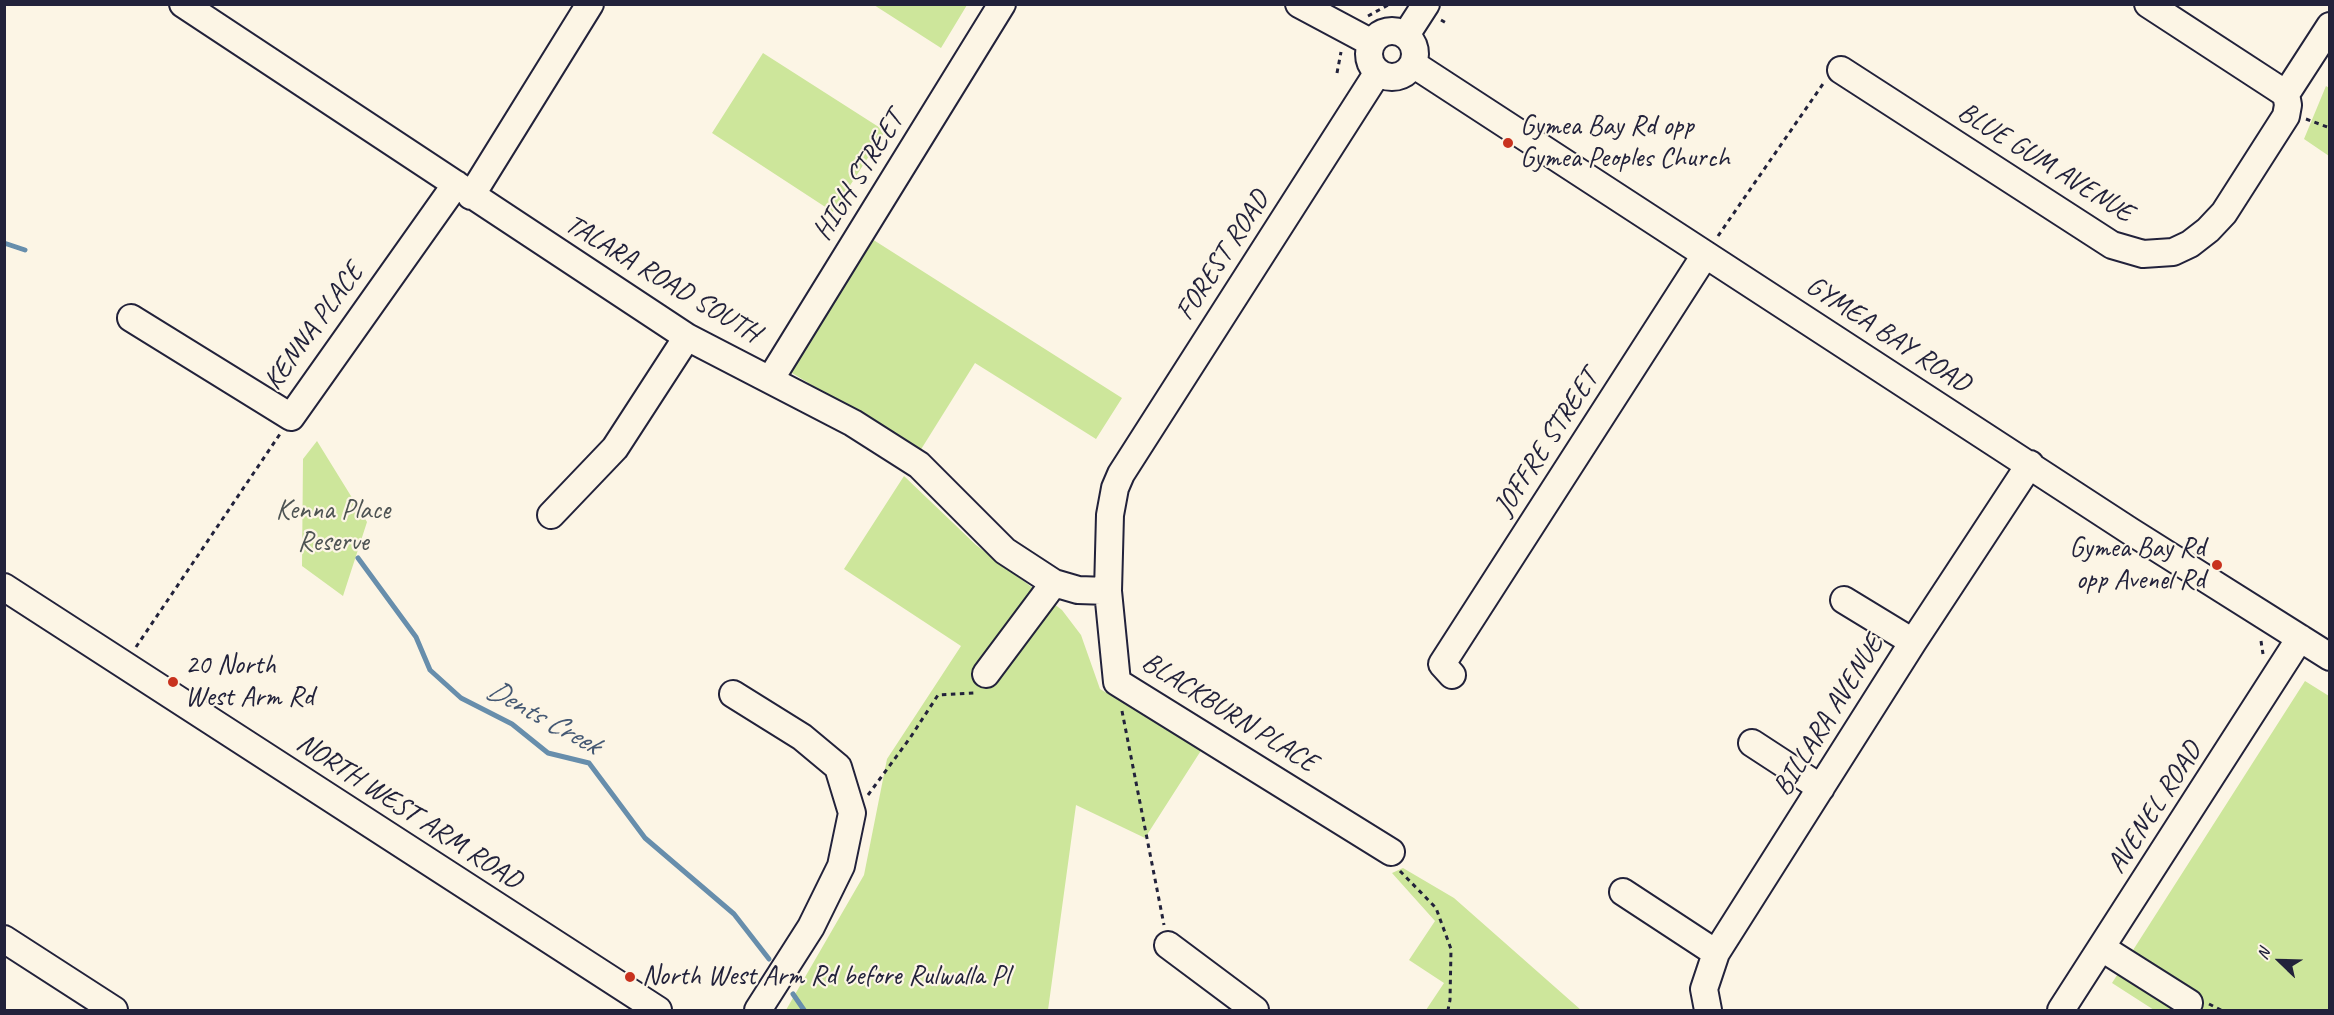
<!DOCTYPE html>
<style>
body{margin:0}
#map{position:relative;width:2334px;height:1015px;overflow:hidden;background:#fcf5e5;font-family:Caveat,sans-serif}
canvas{display:block}
.frame{position:absolute;inset:0;border:6px solid #22223b;pointer-events:none}
.north{position:absolute;left:2250px;top:931px;width:60px;height:60px;-webkit-text-stroke:4px #fcf5e5;paint-order:stroke;rotate:293deg;font-size:16px;font-weight:700;line-height:24px;text-align:center;color:#22223b}
.north::after{content:'';display:block;margin:auto;width:21px;height:27px;background:#22223b;clip-path:polygon(50% 0,100% 100%,50% 72%,0 100%)}
</style>
<div id="map">
<canvas width="2334" height="1015"></canvas>
<div class="frame"></div>
<div class="north">N</div>
</div>
<script>
const ctx = document.querySelector('canvas').getContext('2d');
ctx.lineJoin = 'round';
function fillPath(path, color) { ctx.fillStyle = color; ctx.fill(path, 'evenodd'); }
const poly = rows => new Path2D(rows.map(r => 'M' + r).join(''));
function trace(path, color, width, dash) { ctx.strokeStyle = color; ctx.lineWidth = width; ctx.lineCap = dash ? 'butt' : 'round'; ctx.setLineDash(dash || []); ctx.stroke(path); }
function write(font, color, halo, rows, align = 'center') {
  ctx.font = font + ' Caveat,sans-serif'; ctx.lineWidth = 4.5; ctx.setLineDash([]); ctx.textBaseline = 'middle'; ctx.strokeStyle = halo; ctx.fillStyle = color; for (const [text, x, y, turn = 0] of rows) {
    ctx.save(); ctx.translate(x, y); ctx.rotate((+turn || 0) * Math.PI / 180); ctx.textAlign = isNaN(turn) ? turn : align; if (halo) ctx.strokeText(text, 0, 0); ctx.fillText(text, 0, 0); ctx.restore();
  }
}
const green = poly([
 [874,5,967,5,941,48],
 [763,53,885,131,833,212,712,133],
 [2326,86,2329,88,2329,156,2304,139],
 [872,239,1122,398,1096,439,975,363,920,451,792,373,791,366],
 [317,441,367,522,343,596,302,566,303,459],
 [904,476,976,545,1062,610,1081,635,1100,689,1202,749,1145,838,1076,805,1048,1010,786,1010,864,875,887,759,961,646,844,569],
 [2305,681,2329,696,2329,1010,2154,1010,2112,983],
 [1403,868,1454,898,1581,1010,1426,1010,1444,983,1409,960,1435,921,1392,873]
]);
const stream = poly([
 [4,243,25,250],
 [358,558,416,637,430,670,461,698,512,724,548,753,589,763,645,838,734,914,769,959],
 [793,994,804,1010]
]);
const path = poly([
 [1368,16,1390,4],
 [1441,20,1448,24],
 [1337,73,1341,52],
 [2306,119,2330,128],
 [1718,236,1825,81],
 [2261,641,2263,654],
 [136,647,280,434],
 [1122,711,1164,925],
 [868,795,910,738,938,695,974,693],
 [1400,871,1436,908,1451,949,1450,1000,1448,1010],
 [2209,1004,2221,1010]
]);
const minor = poly([
 [183,4,687,337,853,423,919,465,1005,551,1054,583,1078,590,1108,591],
 [1299,4,1372,43],
 [2148,4,2286,94],
 '1369 54a23 23 0 1 1 46 0a23 23 0 1 1-46 0Z',
 [1406,35,1426,4],
 [1413,64,2130,531,2330,657],
 [1841,70,2112,245,2143,254,2173,252,2190,244,2208,230,2224,213,2286,116,2288,105,2286,94],
 [1378,72,1121,474,1115,488,1110,515,1108,591,1117,682,1391,852],
 [2286,94,2330,26],
 [471,196,590,4],
 [131,318,291,417,456,184],
 [770,380,1002,4],
 [551,515,615,448,687,337],
 [4,587,658,1010],
 [1844,600,1913,642],
 [986,674,1054,583],
 [1452,675,1442,664,1705,255],
 [733,694,802,737,838,767,852,813,841,866,811,927,758,1010],
 [1752,743,1821,788],
 [1623,892,1716,953],
 [4,939,114,1010],
 [1168,945,1255,1010],
 [2102,948,2189,1003],
 [1708,1010,1704,989,1716,953,1913,642,2030,464],
 [2061,1010,2300,638]
]);
const markers = [
 [1508,143,6,"#c8321e"],
 [2217,565,6,"#c8321e"],
 [173,682,6,"#c8321e"],
 [630,977,6,"#c8321e"]
];
const poiNames = [
 ["Gymea Bay Rd opp",1520,127],
 ["Gymea Peoples Church",1520,159],
 ["Gymea Bay Rd",2205,549,"right"],
 ["opp Avenel Rd",2205,581,"right"],
 ["20 North",185,666],
 ["West Arm Rd",185,698],
 ["North West Arm Rd before Rulwalla Pl",642,977]
];
const streetNames = [
 ["BLUE GUM AVENUE",2045,163,32],
 ["HIGH STREET",859,176,-58],
 ["FOREST ROAD",1223,256,-57],
 ["TALARA ROAD SOUTH",662,279,31],
 ["KENNA PLACE",314,327,-54],
 ["GYMEA BAY ROAD",1888,335,33],
 ["JOFFRE STREET",1547,443,-57],
 ["BLACKBURN PLACE",1229,713,32],
 ["BILLARA AVENUE",1829,716,-58],
 ["AVENEL ROAD",2155,808,-57],
 ["NORTH WEST ARM ROAD",409,812,33]
];
const parkNames = [
 ["Kenna Place",333,511],
 ["Reserve",333,543]
];
const waterNames = [
 ["Dents Creek",543,718,29]
];
fillPath(green, '#cde69b');
trace(stream, '#678eac', 5);
trace(minor, '#22223b', 30);
trace(path, '#22223b', 3, [4.5, 4.5]);
trace(minor, '#fcf5e5', 26);
for (const [x, y, r, color] of markers) { const dot = new Path2D(); dot.arc(x, y, r, 0, 2 * Math.PI); ctx.fillStyle = color; ctx.fill(dot); trace(dot, '#fcf5e5', 2); }
write('28px', '#22223b', '#fcf5e5', poiNames, 'left');
write('28px', '#22223b', '#fcf5e5', streetNames);
write('28px', '#4d5353', '#fcf5e5', parkNames);
write('italic 30px', '#445873', '#fcf5e5', waterNames);
</script>
